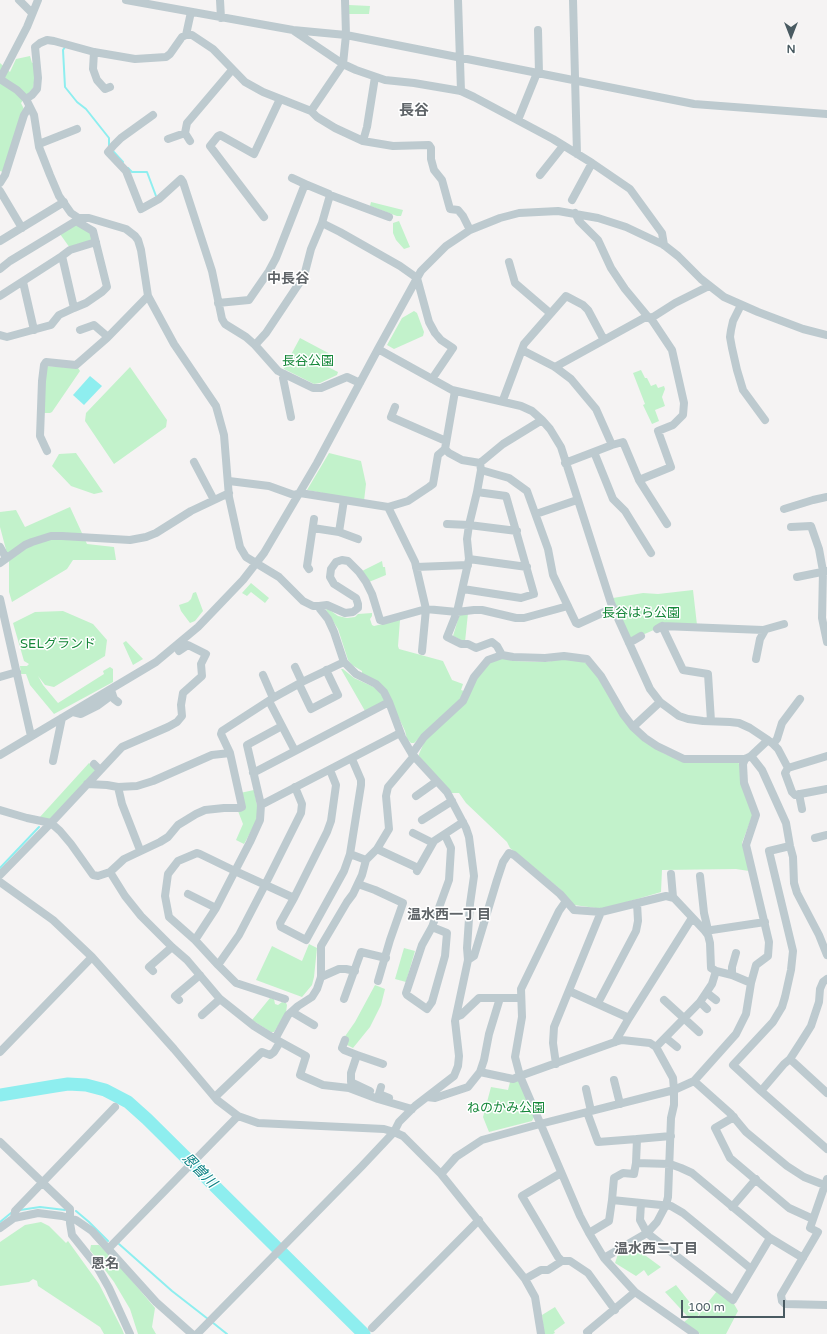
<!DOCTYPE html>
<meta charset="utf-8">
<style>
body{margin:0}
#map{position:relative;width:827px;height:1334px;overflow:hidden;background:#f5f3f3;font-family:"Varela Round",sans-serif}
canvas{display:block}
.north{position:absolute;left:771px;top:16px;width:40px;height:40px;-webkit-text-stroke:3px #fff;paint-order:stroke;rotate:180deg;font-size:11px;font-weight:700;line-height:16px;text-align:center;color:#495a61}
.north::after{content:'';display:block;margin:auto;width:14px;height:18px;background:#495a61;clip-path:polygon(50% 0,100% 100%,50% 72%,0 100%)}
.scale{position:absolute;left:681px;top:1300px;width:104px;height:18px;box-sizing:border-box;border:2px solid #495a61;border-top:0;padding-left:5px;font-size:12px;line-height:14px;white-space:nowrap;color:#495a61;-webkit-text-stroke:3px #fff;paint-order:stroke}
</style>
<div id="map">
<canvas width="827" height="1334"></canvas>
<div class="north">N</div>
<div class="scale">100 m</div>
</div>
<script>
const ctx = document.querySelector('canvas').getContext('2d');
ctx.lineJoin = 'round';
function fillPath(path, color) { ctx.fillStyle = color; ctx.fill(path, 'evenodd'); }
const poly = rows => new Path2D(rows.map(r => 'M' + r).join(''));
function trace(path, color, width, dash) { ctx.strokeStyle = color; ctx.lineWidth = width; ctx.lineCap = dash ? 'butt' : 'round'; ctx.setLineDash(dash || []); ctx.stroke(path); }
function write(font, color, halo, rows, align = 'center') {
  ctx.font = font + ' "Varela Round","Noto Sans JP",sans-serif'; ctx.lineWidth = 3; ctx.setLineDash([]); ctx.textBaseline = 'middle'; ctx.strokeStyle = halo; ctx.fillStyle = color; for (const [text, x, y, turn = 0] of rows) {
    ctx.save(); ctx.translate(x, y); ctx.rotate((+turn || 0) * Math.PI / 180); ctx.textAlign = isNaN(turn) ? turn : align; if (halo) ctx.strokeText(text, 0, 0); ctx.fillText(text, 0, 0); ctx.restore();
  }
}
const green = poly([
 [349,5,370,6,369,14,349,14],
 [30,56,32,63,34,62,35,78,33,88,21,103,24,109,3,172,0,171,0,63,10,72,16,59],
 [371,202,403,210,401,216,397,216,370,206],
 [399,221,410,247,404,249,396,240,393,233,393,223],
 [76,225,91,233,92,240,70,248,60,234],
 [414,311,417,313,424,332,423,336,394,349,387,345,402,318],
 [300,338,332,355,326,366,338,372,337,375,320,383,314,384,284,369,283,366,287,362],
 [46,366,78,368,80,371,52,412,50,413,42,413],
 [130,367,167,420,166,427,114,464,85,421,86,413],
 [641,370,645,378,647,378,651,386,656,384,658,388,664,386,665,389,662,397,665,406,655,410,659,421,652,424,643,405,645,404,633,373],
 [76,453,103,492,94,494,71,486,52,466,59,454],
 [329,453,361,461,366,484,364,501,307,490],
 [70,507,87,544,114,547,116,560,73,560,67,569,12,602,9,592,9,561,0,527,0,512,16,510,25,527],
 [382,561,383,567,385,567,386,575,369,582,362,571],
 [251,583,269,598,265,603,251,592,247,596,242,593],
 [693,590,697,625,656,629,631,640,625,630,613,598,643,593,658,594],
 [196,592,203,611,195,621,190,623,181,611,179,605,188,602,191,599,193,593],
 [327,608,338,616,347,618,355,617,358,614,372,613,372,616,370,619,372,625,374,626,399,620,400,620,398,646,399,649,443,661,452,680,463,684,461,690,464,691,462,696,455,706,414,743,411,743,407,739,405,731,385,689,362,675,362,671,352,665,348,660,338,629,326,610],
 [63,611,93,624,107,640,105,656,54,687,45,685,38,676,43,685,58,703,104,674,103,671,110,667,113,669,113,682,54,714,30,685,26,674,21,674,20,666,27,666,29,664,24,661,13,623,35,612],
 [462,613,468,613,465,642,453,636,459,616],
 [126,641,143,659,133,665,123,643],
 [502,657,513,661,545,662,564,659,589,663,645,742,665,754,683,761,737,761,740,765,753,814,742,843,749,871,736,869,662,870,661,892,603,909,574,905,560,889,510,848,507,842,466,803,459,793,451,793,419,756,419,754,426,738,464,703,476,677,488,664],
 [341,669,343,669,354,678,376,688,385,699,384,703,365,711],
 [89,763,97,770,50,821,39,818],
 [254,790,258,810,256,822,244,844,236,840,243,824,238,811,244,810,240,793],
 [309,944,317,948,314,977,312,985,302,997,256,980,272,946,302,961],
 [404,948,415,951,406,982,395,979],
 [375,985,385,989,381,1005,370,1027,353,1048,341,1042,355,1022],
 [270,998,274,999,275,1004,278,1005,282,1002,286,1003,287,1005,286,1013,274,1032,271,1032,252,1020],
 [516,1080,519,1081,534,1117,532,1121,489,1132,483,1117,491,1087,508,1090,510,1082],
 [41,1222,49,1226,66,1243,68,1241,99,1284,122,1329,124,1334,104,1334,100,1327,38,1286,37,1281,33,1279,29,1282,0,1286,0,1242,25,1225],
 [91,1245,99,1245,116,1262,155,1308,152,1327,156,1334,138,1334,130,1309,114,1282,90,1250],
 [633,1252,642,1253,661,1267,648,1276,644,1270,636,1276,615,1263,618,1254],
 [676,1285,699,1314,694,1321,703,1330,694,1321,700,1314,701,1311,717,1291,734,1304,738,1311,726,1334,700,1334,684,1322,689,1318,665,1292],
 [555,1307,565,1323,554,1331,555,1333,553,1334,544,1334,542,1315]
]);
const water = poly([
 [90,376,102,386,84,405,73,395]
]);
const stream = poly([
 [65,47,63,50,65,87,77,102,86,109,109,138,109,147],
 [112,150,123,162],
 [128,168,132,172,147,172,156,196],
 [0,868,39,827],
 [20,1210,40,1207,65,1210],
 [76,1211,89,1222,108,1241],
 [0,1222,11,1213],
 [119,1244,172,1291,208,1319],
 [212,1322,227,1334]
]);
const river = poly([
 [0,1095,55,1086,68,1084,86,1085,105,1090,128,1102,147,1119,364,1334]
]);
const minor = poly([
 [19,0,32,13],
 [126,0,293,30,346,35,694,104,827,114],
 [220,0,221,18],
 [458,0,461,91],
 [573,0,577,154],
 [538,30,539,74],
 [294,31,343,64,356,70,385,80,414,83,461,91,474,97,553,139,592,163,630,189,662,233,664,245],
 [186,35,192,35,213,49,245,82,263,92,311,111,343,64,346,35,345,0],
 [94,52,93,69,97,80,105,89,110,87],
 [0,79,17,90,26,99,34,115,39,147,50,175,59,196,71,213,77,217,78,218,89,218,126,229,135,236,138,240,141,250,148,296,174,344,216,406,224,435,229,497,240,547,246,557,279,577,303,601,313,606,319,606,320,609,328,619,334,632,344,662,356,674,376,684,384,692,389,702,402,737,412,754,447,792,466,828,469,837,474,876,470,904,467,948,468,960,455,1021,459,1056,458,1066,454,1076,415,1106,399,1122,394,1132,362,1166,197,1334],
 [0,79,27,27,38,0],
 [26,99,32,95,37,89,38,78,35,47,40,43,47,40,54,41,94,52,135,59,166,57,170,54,182,37,186,35,191,12],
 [311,111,317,117,335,128,363,141,393,146,429,145,431,148,431,159,434,170,442,180,450,209,458,210,463,216,470,230],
 [153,115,121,138,114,145,108,152,126,171,141,209,159,199,181,179,183,182,212,271,222,319,225,324,246,337,255,345,278,371,313,388,321,388,347,377,360,383],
 [518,120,537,73],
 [168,139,185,133],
 [190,141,185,133,187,123,232,70],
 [363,141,367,127,375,77],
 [39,144,77,129],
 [540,175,563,146],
 [292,178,305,184],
 [0,183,5,175,24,115,29,107],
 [0,191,22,228],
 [330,195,389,217],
 [572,200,592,163],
 [575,213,579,221,598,240,611,268,625,289,649,318],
 [264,217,210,146,218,136,220,135,254,154,280,99],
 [322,223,340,232,400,266,417,278,429,322,435,333,441,340,453,348,432,379],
 [0,241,64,202],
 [509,262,515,283,550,313],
 [0,269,10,261,76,221,78,218],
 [23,282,34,330],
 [0,296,62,256],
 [218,303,249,300,269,271,276,258,305,184,329,194,330,195,322,223,311,249,304,276,266,333,255,345],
 [741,305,733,321,731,330,730,337,732,348,737,370,743,390,765,420],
 [74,308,86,303,102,292,107,287,93,231,76,221],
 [80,330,94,325,108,337],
 [0,335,7,337,51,325,59,315,74,308,62,256,70,250,96,242],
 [378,349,452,390,521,406,532,411,542,420,550,429,561,447,611,603,650,689,660,702,679,716,688,719,703,721,730,722,739,723,750,728,768,740],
 [522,350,555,367,571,379,596,409,612,445,565,463],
 [555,367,644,318,649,318],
 [284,374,283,378,291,417],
 [455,391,445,449,449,453,462,460,480,463],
 [503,400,524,344,566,296,583,305,588,310,604,340],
 [395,407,391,417,446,441],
 [612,445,623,442,639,480,671,467,658,431,673,425,683,415,684,403,672,350,652,320,649,318,653,317,675,303,709,286],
 [47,451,40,436,42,381,44,365,46,362,76,365,107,338,148,296],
 [594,452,613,499,625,511,651,553],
 [194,462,214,500],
 [481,470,509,478,527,491,548,549,553,575,576,623,578,624,613,608],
 [639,480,667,524],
 [229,481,269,486,294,495,300,493,388,507,415,562,426,609,457,612,469,559,467,539,469,525,477,492,481,470,480,463,503,444,542,420],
 [388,507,408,501,429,487,433,484,438,455,445,449],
 [784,509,813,500,827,497],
 [536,514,577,500],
 [447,524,469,525,517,531],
 [791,527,811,526,819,549,823,571,822,618,827,642],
 [313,528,339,532,358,539],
 [339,532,344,500],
 [0,547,6,558],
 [469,559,527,567],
 [0,563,25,545,32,542,51,536,62,536,130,540,146,537,156,533,191,511,229,493],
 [416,567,468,565],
 [309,569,307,566,314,519],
 [797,577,827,571],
 [463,589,521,598,534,594,506,496,477,492],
 [0,599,31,736],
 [319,606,327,605,345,613,353,612,358,608,358,604,356,598,334,584,330,577,331,569,336,562,342,560,348,561,359,572,366,582,372,594,380,620,383,621,426,609,422,651],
 [662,626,683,670,708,674,711,721],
 [657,629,662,626,763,630,784,624],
 [629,643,641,636],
 [502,655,497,646,492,642,476,648,468,644,461,644,447,637,457,612,474,610,482,610,516,618,524,618,568,606],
 [756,659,760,639,765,630],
 [295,667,302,682],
 [263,675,273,698],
 [0,677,17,672],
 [299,684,311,709,338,695,326,670],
 [111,690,114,699,118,702],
 [269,701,295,751],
 [73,712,81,714,97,706,112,695],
 [282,726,247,745,261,805,260,820,250,842,235,871,216,908,195,940,169,917,165,896,168,874,178,861,197,853,200,854,235,871,294,898,280,923,281,927,306,940,344,871,350,854,361,785,361,780,352,759],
 [633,727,660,702],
 [773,744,778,749,788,768,785,773,792,792,795,795,827,789],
 [412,754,424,737,463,701,474,677,488,660,502,655,513,657,545,658,564,656,587,659,601,676,623,714,633,727,645,738,657,746,684,759,745,759,751,756,768,740,773,744,777,739,782,723,800,699],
 [0,755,156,662,198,627,243,580,264,553,317,463,378,349,421,271,446,246,470,230,500,218,519,213,558,211,598,218,626,227,664,245,678,256,701,279,724,297,758,312,803,329,827,335],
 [751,756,762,770,786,823,790,846,793,857,794,883,797,893,819,935,827,955],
 [53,761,62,718],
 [94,764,100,770],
 [788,768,827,756],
 [253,773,389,702],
 [87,784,107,785,118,787,137,786,153,781,212,755,230,753],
 [118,787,122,804,140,850],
 [799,794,802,809],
 [416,796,437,781],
 [261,805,400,733],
 [0,810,27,818,51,823,60,831,71,844,93,875,98,876,110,872,124,859,160,842,168,837,178,825,196,814,205,810,224,808,240,808,242,807,230,753,221,734,222,731,273,698,302,682,344,662],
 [422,820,452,801],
 [413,833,433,843],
 [815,838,827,835],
 [790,846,769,851,793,951,791,970,785,997,782,1007,773,1022,733,1065,761,1091,784,1064,790,1059,801,1042,811,1026,819,1002,820,989,823,982,827,979],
 [377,849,418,868],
 [350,854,366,860],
 [417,871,434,841,463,822],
 [110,872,125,896,141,916,172,947,187,960,220,999,254,1026,275,1039,288,1015,298,1006,312,997,317,989,321,977,321,946,347,902,353,894,362,875,366,860,377,849,389,829,386,796,388,787,414,756],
 [671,874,673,897],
 [0,875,51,823,122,747,168,727,177,722,182,716,181,705,183,693,202,676,201,664,206,654,188,645,179,651],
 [700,876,704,913,708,930],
 [0,882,53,920,92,957,174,1049,217,1100,238,1116,258,1123,384,1129,394,1132,403,1136,441,1174,525,1279,535,1297,541,1334],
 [358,884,375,890,403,903,390,940,378,981],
 [188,894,216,908],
 [294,898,327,832,331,821,336,785,330,770],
 [432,927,447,933,445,956,432,1002,427,1009,407,995,406,993,422,945,432,927,449,880,451,848,445,835],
 [195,940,218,965,239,935,265,885,301,813,302,804,295,787],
 [468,960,474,956,497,880,503,862,509,853,514,855,560,894,574,910,601,912,666,896,674,898,705,931,765,922],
 [218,965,236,983,285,999],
 [153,971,149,967,172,947],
 [716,971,732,975,751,983],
 [732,975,732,967,736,953],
 [321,977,339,969,346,969,355,971],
 [569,991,629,1018],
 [707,993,716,1000],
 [344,999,361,952,386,958],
 [179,1000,175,996,200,975],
 [664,1000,699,1032],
 [700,1002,707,1009],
 [598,1003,636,931,638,921,637,903],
 [292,1012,314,1025],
 [202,1015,220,999],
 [456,1017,461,1015,479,998,521,998],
 [666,1038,677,1047],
 [275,1039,306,1056,300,1075,323,1085,349,1088,378,1099,412,1109],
 [345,1040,342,1048,344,1050,357,1055,351,1073,351,1082,370,1091],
 [615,1042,629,1018,692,918],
 [656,1047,700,1002,712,984,716,971,711,968,710,943,708,935,705,931],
 [0,1052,92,957],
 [357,1055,383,1064],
 [790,1059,827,1093],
 [556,1064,553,1043,554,1027,601,912],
 [480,1072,513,1079,520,1076,515,1057,522,1017,521,989,559,911,566,901],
 [614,1080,620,1104],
 [694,1081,731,1114,746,1132,787,1166,804,1177,827,1186],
 [381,1087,379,1094,389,1098],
 [586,1089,591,1111],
 [761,1091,827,1149],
 [215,1097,262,1052,270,1055,274,1052,280,1042],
 [427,1097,435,1098,468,1087,480,1072,484,1060,489,1034,500,998],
 [587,1112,598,1142,637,1139,636,1163,670,1164,681,1168,692,1173,770,1238,803,1258],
 [734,1117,715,1128,730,1158,789,1208,813,1219],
 [637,1139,671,1136],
 [0,1142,70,1209,70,1223,72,1235,96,1265,109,1288,130,1334],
 [636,1163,634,1174,623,1173,614,1178,612,1200,671,1206,683,1213,750,1268],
 [561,1173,522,1196,558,1257,562,1261,570,1261,588,1273,615,1310],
 [441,1174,456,1157,482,1140,540,1124,674,1090,694,1081,736,1034,746,1014,751,983,756,965,768,956,769,942,746,845,756,815,744,783,743,764,745,759],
 [827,1179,810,1228,818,1232,781,1295,782,1301,785,1304,827,1305],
 [641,1203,640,1220,647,1233,733,1300,770,1238],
 [732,1207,756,1179],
 [14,1218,15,1211,115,1107],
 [0,1228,14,1218,38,1213,62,1216,76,1220,92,1231,156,1302,192,1334],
 [589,1233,609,1221,612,1200],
 [108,1249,238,1116],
 [604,1258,647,1233,657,1222,666,1205,668,1197,671,1118,674,1105,674,1090,673,1078,656,1047,650,1043,622,1040,615,1042,520,1076,580,1216,589,1233,604,1258,635,1292,695,1334],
 [525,1279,541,1270,548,1270,562,1261],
 [372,1328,479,1220],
 [588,1334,587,1332,635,1292]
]);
const parkNames = [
 ["長谷公園",308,362],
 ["長谷はら公園",641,614],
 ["SELグランド",58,645],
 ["ねのかみ公園",506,1109]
];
const neighbourhoodNames = [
 ["中長谷",288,279],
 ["温水西一丁目",449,915],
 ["温水西二丁目",656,1249],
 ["恩名",105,1264]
];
const waterNames = [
 ["恩曽川",199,1171,45]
];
const quarterNames = [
 ["長谷",414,111]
];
fillPath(green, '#c2f2cb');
fillPath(water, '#8eeeef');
trace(stream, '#8eeeef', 2);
trace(river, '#8eeeef', 13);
trace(minor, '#bdcacf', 8);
write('13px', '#158739', '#fff', parkNames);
write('bold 14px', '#5f6468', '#fff', neighbourhoodNames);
write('italic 14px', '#0b8284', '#fff', waterNames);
write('bold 15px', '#5f6468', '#fff', quarterNames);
</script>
